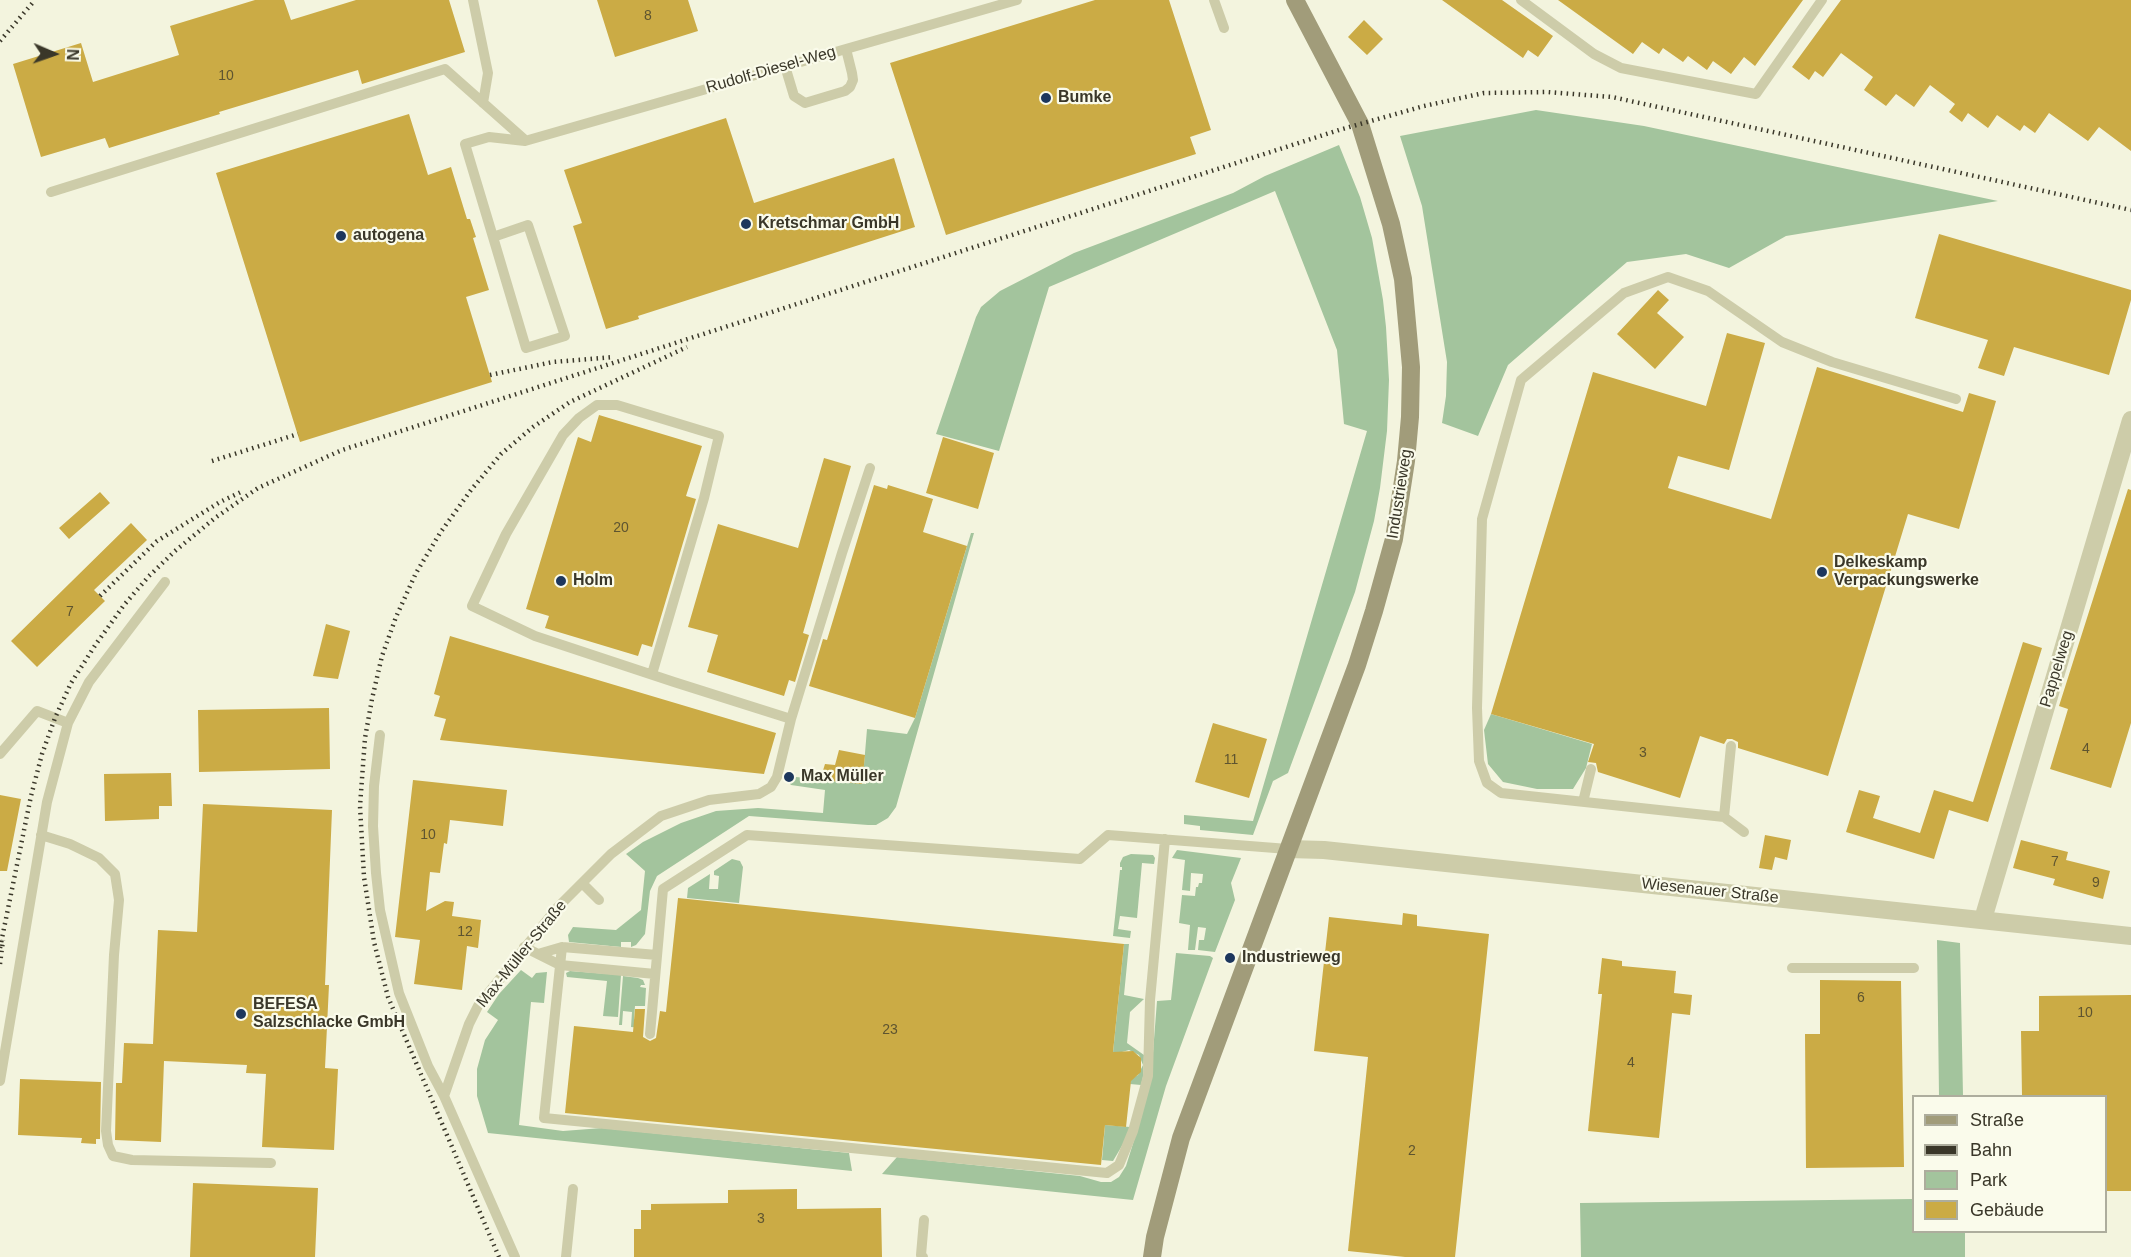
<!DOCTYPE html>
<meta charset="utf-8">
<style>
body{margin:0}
#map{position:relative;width:2131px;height:1257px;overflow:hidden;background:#f3f4de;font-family:Arial,sans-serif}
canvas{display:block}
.legend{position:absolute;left:1912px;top:1095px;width:195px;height:138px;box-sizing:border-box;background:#fafbeb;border:2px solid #adad9d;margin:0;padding:8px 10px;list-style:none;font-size:18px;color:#3a3729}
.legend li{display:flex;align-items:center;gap:12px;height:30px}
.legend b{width:30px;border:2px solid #adad9d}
.north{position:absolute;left:24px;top:24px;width:60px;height:60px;-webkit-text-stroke:4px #fafbeb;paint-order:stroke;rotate:92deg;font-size:16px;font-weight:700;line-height:24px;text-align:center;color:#3a3729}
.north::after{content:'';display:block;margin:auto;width:21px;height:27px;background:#3a3729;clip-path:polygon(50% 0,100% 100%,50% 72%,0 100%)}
</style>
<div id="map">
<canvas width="2131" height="1257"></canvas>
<ul class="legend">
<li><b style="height:8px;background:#a19c7a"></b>Straße</li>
<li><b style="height:8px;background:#3a3729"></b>Bahn</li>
<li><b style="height:16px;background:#a3c49d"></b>Park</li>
<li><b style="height:16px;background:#cbab45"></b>Gebäude</li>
</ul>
<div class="north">N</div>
</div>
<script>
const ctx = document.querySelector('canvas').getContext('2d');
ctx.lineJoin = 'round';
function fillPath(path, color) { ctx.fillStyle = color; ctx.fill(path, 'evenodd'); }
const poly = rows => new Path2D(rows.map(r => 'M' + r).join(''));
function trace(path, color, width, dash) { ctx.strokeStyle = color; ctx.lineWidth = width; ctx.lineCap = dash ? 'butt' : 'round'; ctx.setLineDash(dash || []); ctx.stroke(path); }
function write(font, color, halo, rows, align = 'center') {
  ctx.font = font + ' Arial,sans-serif'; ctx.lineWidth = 4.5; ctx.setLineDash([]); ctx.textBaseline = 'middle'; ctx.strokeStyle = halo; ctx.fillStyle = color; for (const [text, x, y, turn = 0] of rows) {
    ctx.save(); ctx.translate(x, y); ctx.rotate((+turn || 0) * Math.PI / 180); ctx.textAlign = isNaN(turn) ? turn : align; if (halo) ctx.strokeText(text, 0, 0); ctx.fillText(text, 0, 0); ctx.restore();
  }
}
const green = poly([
 [1536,110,1644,126,1998,201,1786,236,1729,268,1686,254,1627,262,1508,365,1478,436,1442,423,1446,396,1447,362,1422,206,1400,136],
 [1339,145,1360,197,1372,238,1383,300,1386,327,1389,380,1387,431,1380,488,1374,521,1355,592,1288,773,1273,781,1253,835,1200,830,1200,826,1184,824,1184,815,1253,821,1367,431,1344,424,1337,350,1275,191,1049,287,999,451,936,434,976,317,981,307,1000,291,1074,253,1233,193,1265,176],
 [971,533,974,533,896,807,888,818,876,825,868,825,749,816,657,876,650,891,645,934,636,945,631,947,631,942,621,942,621,947,569,942,568,935,573,927,616,930,641,910,645,871,626,854,643,842,681,823,716,811,758,808,823,813,825,790,791,785,786,779,786,776,866,784,866,778,863,777,867,729,907,734,915,718],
 [1491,714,1592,744,1586,768,1573,789,1537,789,1503,782,1488,764,1484,730],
 [1177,850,1241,858,1231,883,1235,900,1215,952,1198,950,1199,940,1204,940,1206,928,1198,927,1195,950,1188,950,1190,925,1179,923,1182,895,1195,896,1196,887,1198,887,1199,883,1202,883,1203,874,1191,873,1190,891,1182,890,1185,860,1172,858],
 [1131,854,1153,855,1155,858,1154,864,1142,863,1137,918,1120,916,1118,929,1131,931,1130,938,1113,936,1120,870,1122,870,1122,867,1120,867,1120,863,1123,857],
 [732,859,740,861,743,867,739,903,687,898,688,888,710,874,709,889,718,889,719,876,714,875,714,871],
 [1937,940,1960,943,1963,1096,1939,1096],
 [1124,944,1129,944,1124,995,1144,999,1130,1012,1127,1043,1144,1055,1143,1077,1141,1085,1130,1084,1131,1079,1138,1075,1143,1065,1139,1055,1129,1050,1122,1052,1110,1082],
 [1176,953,1210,956,1213,958,1166,1086,1133,1200,882,1174,897,1157,1080,1176,1101,1182,1111,1182,1119,1177,1126,1166,1141,1118,1151,1078,1157,1001,1171,1000],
 [521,970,532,978,536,973,547,972,544,1003,531,1002,519,1125,563,1131,602,1128,849,1153,852,1171,488,1133,477,1096,477,1069,485,1040,498,1020,487,1012,499,994],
 [570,971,621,975,618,1017,603,1016,607,981,567,977,566,973],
 [623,976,638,978,643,980,645,985,641,985,640,987,646,988,645,1006,635,1006,634,1019,643,1028,631,1027,632,1012,623,1011,622,1025,619,1025],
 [1105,1125,1130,1127,1126,1139,1113,1161,1102,1160],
 [1913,1199,1914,1232,1965,1232,1965,1257,1581,1257,1580,1203]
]);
const building = poly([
 [255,0,284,0,291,20,356,0,449,0,465,52,362,84,358,70,219,112,220,114,109,148,105,138,41,157,13,64,81,43,93,82,179,55,170,26],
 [597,0,688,0,698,31,615,57],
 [1095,0,1169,0,1211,130,1190,137,1196,154,946,235,890,63],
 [1442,0,1502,0,1553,36,1538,57,1528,50,1523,58],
 [1558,0,1803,0,1755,66,1744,57,1731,74,1713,61,1707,70,1688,56,1683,62,1663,48,1659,54,1642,42,1633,54],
 [1841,0,2131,0,2131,151,2099,127,2088,141,2049,113,2035,133,2024,125,2020,131,1997,115,1988,128,1968,113,1962,122,1949,112,1955,104,1930,85,1914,107,1896,94,1886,106,1864,90,1873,77,1841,53,1823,77,1815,71,1809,80,1792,67],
 [1364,20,1383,39,1367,55,1348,37],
 [409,114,428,175,451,167,467,219,470,219,476,237,473,238,489,290,466,297,492,382,300,442,216,173],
 [726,118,754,203,894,158,915,227,638,316,639,319,606,329,573,226,582,223,564,170],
 [1939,234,2131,290,2131,300,2109,375,2014,347,2004,376,1978,368,1988,340,1915,318],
 [1658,290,1669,300,1657,313,1684,337,1655,369,1617,334],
 [1727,333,1765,343,1729,470,1678,456,1668,488,1771,519,1817,367,1963,412,1969,393,1996,401,1959,529,1908,514,1828,776,1738,748,1738,742,1732,739,1727,739,1724,744,1700,736,1680,798,1598,772,1596,763,1588,762,1594,744,1491,714,1593,372,1706,406],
 [599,415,702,446,686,496,696,499,652,647,642,644,638,656,545,628,549,616,526,609,578,437,591,442],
 [943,437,994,453,978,509,926,493],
 [824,458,851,466,803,633,809,635,795,682,789,680,784,696,707,672,718,635,688,627,718,524,798,548],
 [874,485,887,489,888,485,933,499,923,532,967,546,915,718,809,686,823,639,827,640],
 [2128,489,2131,490,2131,723,2111,788,2050,769,2068,709,2059,706],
 [100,492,110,503,69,539,59,528],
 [131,523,147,540,94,590,105,601,37,667,11,641],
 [326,624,350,631,338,679,313,676],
 [450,636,776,733,764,774,440,740,446,719,434,716,440,696,434,694],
 [2023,642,2042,648,1988,822,1949,810,1934,859,1846,832,1859,790,1880,796,1873,818,1920,833,1934,790,1973,802],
 [329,708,330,769,199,772,198,710],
 [1213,723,1267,739,1249,798,1195,782],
 [839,750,865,755,862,784,820,780,825,764,835,765],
 [171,773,172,806,159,806,159,819,105,821,104,774],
 [413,780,507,790,503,826,450,820,447,844,444,843,440,873,430,872,426,911,445,901,454,902,452,916,481,920,478,948,467,946,462,990,414,984,420,940,395,937],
 [0,795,21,799,7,871,0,871],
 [203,804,332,810,325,985,329,985,325,1068,338,1069,334,1150,262,1147,266,1074,246,1073,247,1065,164,1061,161,1142,115,1140,116,1083,122,1083,124,1043,153,1044,158,930,197,932],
 [1765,835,1791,840,1787,860,1775,857,1772,870,1759,868],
 [2021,840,2068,852,2066,860,2110,871,2103,899,2053,885,2055,879,2013,868],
 [678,898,1124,944,1113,1052,1133,1051,1141,1058,1141,1072,1131,1081,1126,1127,1105,1125,1101,1165,565,1113,574,1026,633,1032,635,1009,645,1009,643,1037,650,1041,656,1038,660,1011,666,1012],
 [1403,913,1417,915,1417,926,1489,934,1455,1257,1405,1257,1348,1251,1368,1057,1314,1051,1329,917,1402,925],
 [1602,958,1622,961,1622,966,1676,971,1674,993,1692,995,1690,1015,1672,1013,1659,1138,1588,1131,1602,994,1598,994],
 [1820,980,1901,981,1904,1167,1806,1168,1805,1034,1820,1034],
 [2131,995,2131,1191,2106,1191,2106,1096,2022,1096,2021,1031,2039,1031,2039,996],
 [20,1079,101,1082,100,1139,96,1139,96,1144,81,1143,82,1138,18,1135],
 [193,1183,318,1188,315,1257,190,1257],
 [797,1189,797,1209,881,1208,882,1257,634,1257,634,1229,641,1229,641,1210,651,1210,651,1204,728,1203,728,1190]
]);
const lane = poly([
 [473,0,488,73,483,103],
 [1214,0,1224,28],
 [1521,0,1594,54,1621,68,1756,94,1822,0],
 [785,66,794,96,805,103,845,91,850,87,853,80,852,73,846,49],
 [51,192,445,69,525,140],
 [493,237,528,225,565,336,526,348,493,237,465,144,489,137,525,141,1017,0],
 [652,674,704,498,719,436,617,405,597,405,579,418,563,435,506,534,472,606,535,636,674,682,791,719],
 [380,735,374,786,373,826,376,873,380,910,399,993,428,1066,444,1096,515,1257],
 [0,754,37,711,68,723],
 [1583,802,1591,769],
 [1724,817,1731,746],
 [1744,832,1724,817,1501,793,1487,783,1479,761,1477,708,1482,519,1521,380,1624,293,1668,277,1708,291,1782,342,1832,362,1956,399],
 [41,835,70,844,99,858,115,874,119,900,114,955,106,1131,108,1145,113,1156,132,1160,271,1163],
 [582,883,599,900],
 [524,947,560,965,655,974],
 [562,947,544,1118,1107,1173,1119,1165,1133,1131,1148,1076,1150,1000,1165,839],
 [538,954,562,947,657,955],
 [1792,968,1914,968],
 [650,1034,663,889,747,835,1080,859,1108,835,1288,849],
 [0,1081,47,802,68,723,89,682,165,582],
 [444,1096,469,1024,478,1006,557,908,611,854,661,816,709,800,759,794,771,787,777,777,791,719,842,553,870,468],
 [566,1257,573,1189],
 [923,1257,921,1255,924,1220]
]);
const street = poly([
 [1288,849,1324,850,2131,936],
 [1983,919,2131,420]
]);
const secondary = poly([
 [1152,1257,1155,1237,1181,1138,1357,665,1374,611,1394,539,1406,461,1410,417,1411,367,1403,279,1391,224,1360,124,1295,0]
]);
const rail = poly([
 [0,41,35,0],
 [490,375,553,362,614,357],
 [212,461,298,434],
 [100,596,157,541,220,502,243,491],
 [0,948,31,796,42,754,55,718,71,683,96,644,124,605,149,576,175,551,215,518,258,488,342,450,1339,130,1424,106,1484,93,1547,92,1612,97,2131,210],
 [0,964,3,940],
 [499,1257,388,997,374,942,364,877,360,806,365,738,372,699,382,656,396,617,416,573,440,533,471,490,501,454,533,427,570,402,687,347]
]);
const markers = [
 [1046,98,6,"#1d375d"],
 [746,224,6,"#1d375d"],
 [341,236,6,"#1d375d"],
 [1822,572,6,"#1d375d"],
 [561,581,6,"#1d375d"],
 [789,777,6,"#1d375d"],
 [1230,958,6,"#1d375d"],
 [241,1014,6,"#1d375d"]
];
const numberNames = [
 ["8",648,16],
 ["10",226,76],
 ["20",621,528],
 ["7",70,612],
 ["4",2086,749],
 ["3",1643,753],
 ["11",1231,760],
 ["10",428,835],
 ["7",2055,862],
 ["9",2096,883],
 ["12",465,932],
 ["6",1861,998],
 ["10",2085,1013],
 ["23",890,1030],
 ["4",1631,1063],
 ["2",1412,1151],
 ["3",761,1219]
];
const streetNames = [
 ["Rudolf-Diesel-Weg",771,70,-16],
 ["Industrieweg",1400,494,-81],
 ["Pappelweg",2057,669,-73],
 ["Wiesenauer Straße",1710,891,6],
 ["Max-Müller-Straße",522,954,-51]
];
const poiNames = [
 ["Bumke",1058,98],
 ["Kretschmar GmbH",758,224],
 ["autogena",353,236],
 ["Delkeskamp",1834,563],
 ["Verpackungswerke",1834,581],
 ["Holm",573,581],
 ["Max Müller",801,777],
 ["Industrieweg",1242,958],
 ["BEFESA",253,1005],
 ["Salzschlacke GmbH",253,1023]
];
fillPath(green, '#a3c49d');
fillPath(building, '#cbab45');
trace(lane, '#cdcca9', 10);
trace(street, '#cdcca9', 18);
trace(secondary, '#a19c7a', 18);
trace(rail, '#3a3729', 4.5, [1.5, 4.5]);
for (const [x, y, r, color] of markers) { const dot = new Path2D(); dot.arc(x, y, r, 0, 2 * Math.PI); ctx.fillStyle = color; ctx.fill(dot); trace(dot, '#fafbeb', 2); }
write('14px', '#5e5430', null, numberNames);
write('16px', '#3a3729', '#fafbeb', streetNames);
write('bold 16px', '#3a3729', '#fafbeb', poiNames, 'left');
</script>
